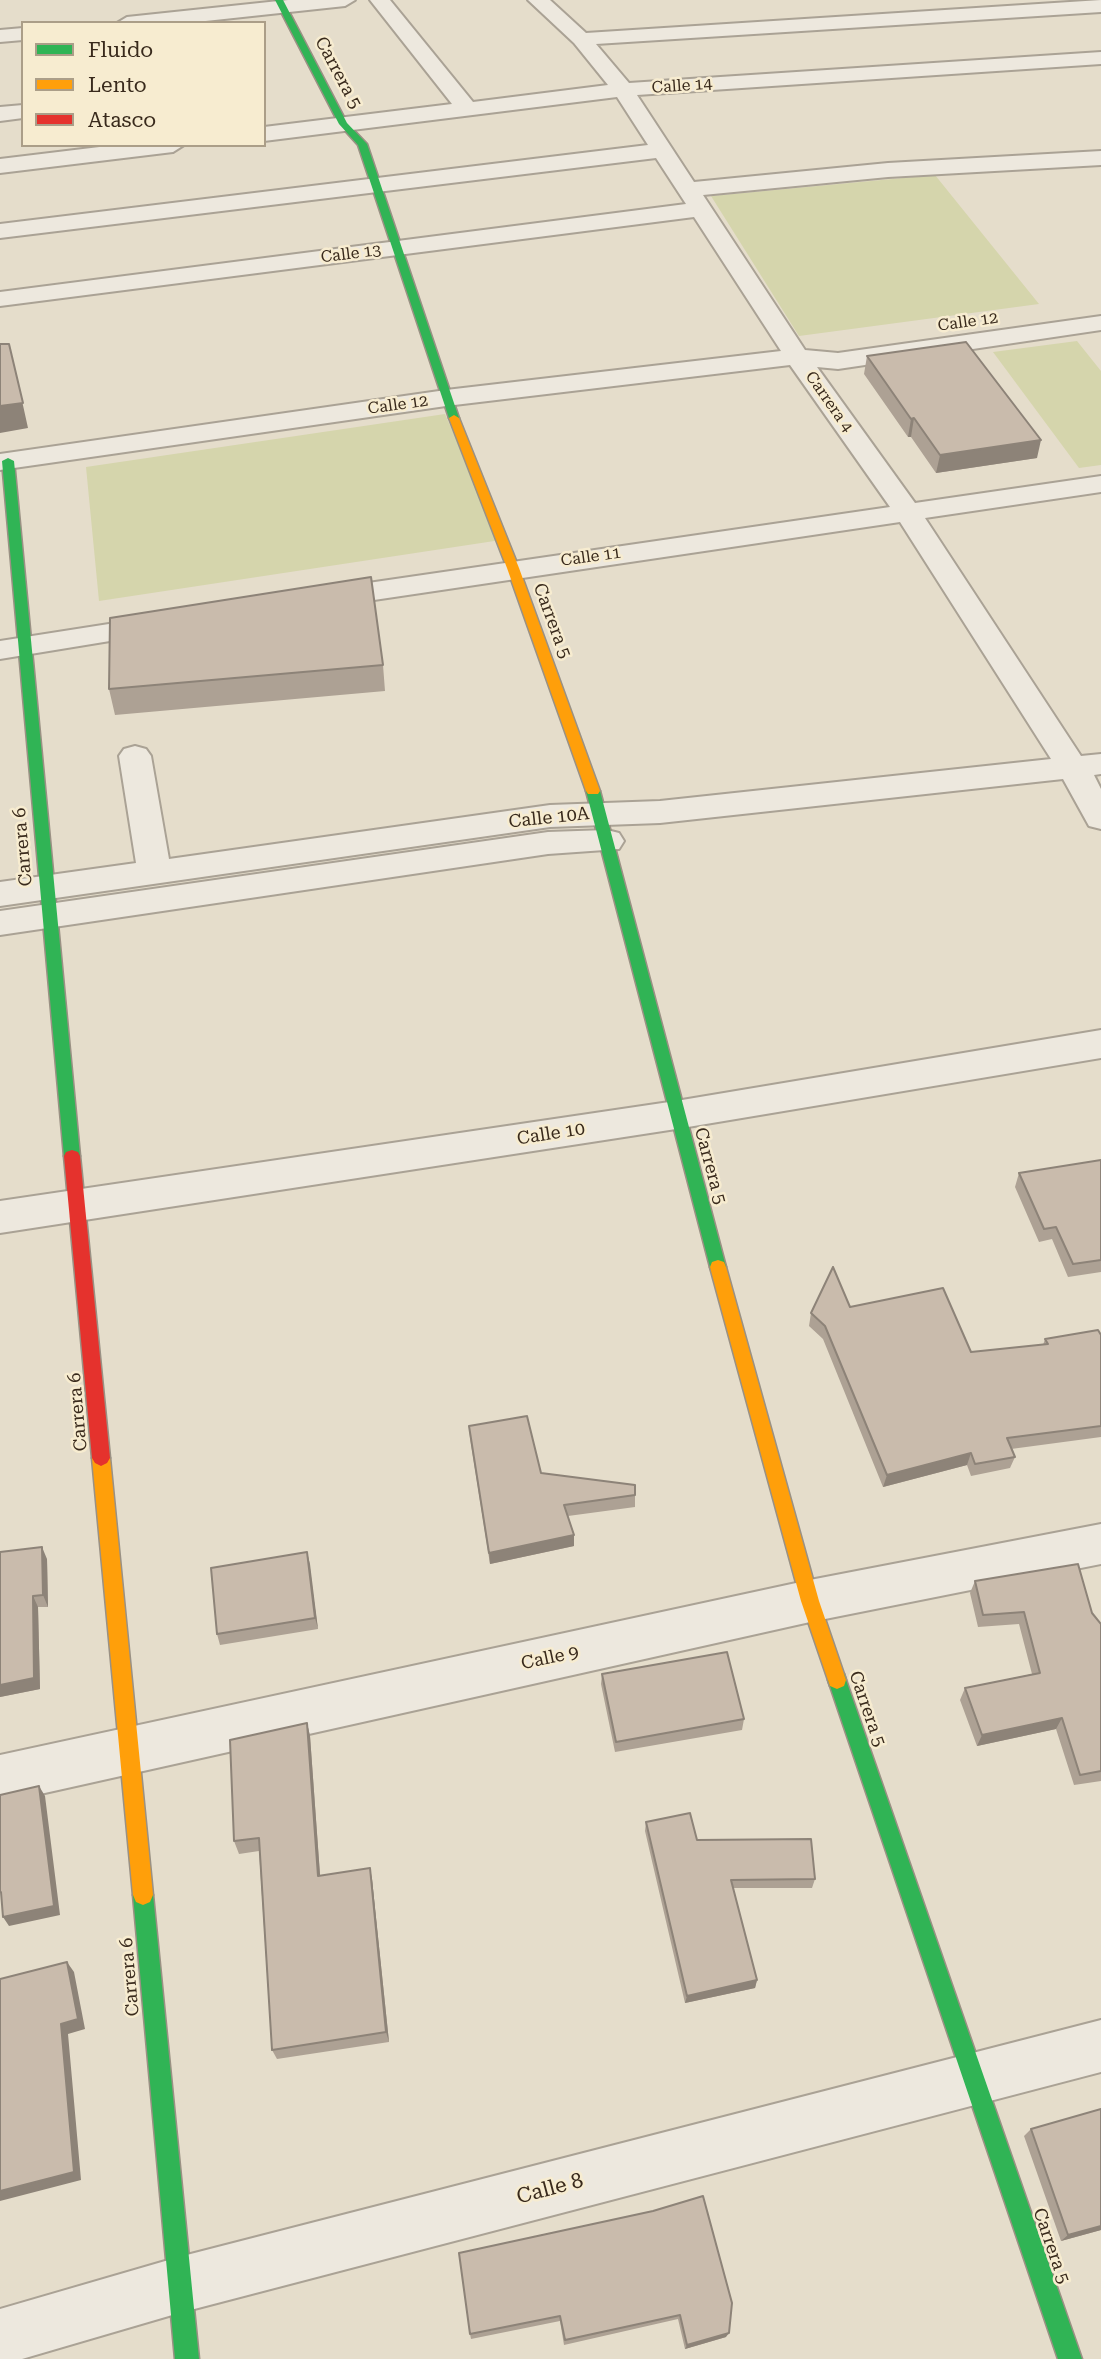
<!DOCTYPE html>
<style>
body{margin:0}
#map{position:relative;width:1101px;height:2359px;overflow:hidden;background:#e5ddcb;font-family:"Roboto Serif",serif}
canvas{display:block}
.legend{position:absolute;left:21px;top:21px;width:245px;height:126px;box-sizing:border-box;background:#f7ecd0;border:2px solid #ab9e88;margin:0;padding:9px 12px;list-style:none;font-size:21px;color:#392a1c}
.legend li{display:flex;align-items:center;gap:14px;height:35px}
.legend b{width:35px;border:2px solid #ab9e88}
</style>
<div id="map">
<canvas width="1101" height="2359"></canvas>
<ul class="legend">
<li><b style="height:9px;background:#30b455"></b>Fluido</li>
<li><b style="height:9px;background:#ff9f0a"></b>Lento</li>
<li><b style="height:9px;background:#e5322d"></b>Atasco</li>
</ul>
</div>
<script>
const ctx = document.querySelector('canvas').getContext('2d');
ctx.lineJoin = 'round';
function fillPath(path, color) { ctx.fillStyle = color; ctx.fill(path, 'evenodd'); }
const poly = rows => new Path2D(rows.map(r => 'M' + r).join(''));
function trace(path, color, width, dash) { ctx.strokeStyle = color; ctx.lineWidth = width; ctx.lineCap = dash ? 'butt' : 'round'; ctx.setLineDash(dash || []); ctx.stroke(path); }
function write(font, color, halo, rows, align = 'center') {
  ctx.font = font + ' "Roboto Serif",serif'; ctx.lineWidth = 5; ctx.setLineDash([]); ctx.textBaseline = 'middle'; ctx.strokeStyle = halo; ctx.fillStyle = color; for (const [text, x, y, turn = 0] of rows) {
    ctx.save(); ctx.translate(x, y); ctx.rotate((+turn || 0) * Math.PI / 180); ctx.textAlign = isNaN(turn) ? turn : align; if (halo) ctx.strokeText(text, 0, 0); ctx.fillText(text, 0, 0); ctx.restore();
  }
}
const green = poly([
 [935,175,1039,304,799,336,711,196],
 [1077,341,1101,371,1101,465,1079,468,993,352],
 [445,414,501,540,99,601,86,467]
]);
const street = poly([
 [288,0,355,0,345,6,187,23,117,23,127,17,288,0],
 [370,0,390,0,473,102,608,85,574,43,528,0,550,0,586,33,1101,0,1101,12,596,44,629,83,1101,52,1101,64,637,95,694,182,888,163,1101,151,1101,165,888,177,703,195,805,350,838,353,1101,316,1101,330,838,369,817,367,915,503,1101,476,1101,492,925,518,1081,756,1101,754,1101,774,1094,775,1101,789,1101,829,1089,826,1063,779,660,823,550,827,0,906,0,882,136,863,119,756,124,749,135,746,146,749,151,756,169,859,550,805,660,801,1051,759,900,522,320,608,310,605,305,599,310,593,320,590,890,507,790,365,446,406,0,470,0,454,446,390,781,351,694,217,0,306,0,292,686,204,656,158,0,238,0,224,648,145,617,97,264,141,264,127,452,104,370,0],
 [23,28,23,40,0,42,0,30,23,28],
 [23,105,23,118,0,121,0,107,23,105],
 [116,145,184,145,173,152,0,173,0,159,116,145],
 [160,616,171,619,175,625,171,631,0,659,0,641,160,616],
 [607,830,619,833,624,841,619,849,548,854,0,935,0,911,548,832,607,830],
 [1101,1030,1101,1058,676,1129,0,1233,0,1201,676,1101,1101,1030],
 [1101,1524,1101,1564,810,1622,0,1803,0,1755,810,1580,1101,1524],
 [1101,2020,1101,2072,179,2313,22,2359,0,2359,0,2309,179,2257,1101,2020]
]);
const fast = poly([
 [275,0,283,0,347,123,367,144,459,418,458,420,449,418,358,145,339,124,275,0],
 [8,458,14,461,80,1156,78,1160,72,1162,66,1160,64,1156,2,461,8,458],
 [593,787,600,791,726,1267,724,1272,718,1274,712,1272,710,1267,586,791,593,787],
 [837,1671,844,1674,846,1680,1082,2359,1058,2359,828,1680,830,1674,837,1671],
 [143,1885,150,1888,153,1895,199,2359,175,2359,133,1895,136,1888,143,1885]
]);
const slow = poly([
 [454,415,459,418,519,568,600,791,598,794,588,794,586,791,507,568,449,418,454,415],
 [718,1260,724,1262,726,1267,819,1601,846,1680,844,1686,837,1689,830,1686,828,1680,801,1601,710,1267,712,1262,718,1260],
 [101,1450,107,1453,110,1458,153,1895,150,1902,143,1905,136,1902,133,1895,92,1458,95,1453,101,1450]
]);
const jam = poly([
 [72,1150,78,1152,80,1156,110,1458,107,1463,101,1466,95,1463,92,1458,64,1156,66,1152,72,1150]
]);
const wall = poly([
 [867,356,1037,458,936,473,911,437,908,437,864,374],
 [383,665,385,691,115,715,109,689],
 [1101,1160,1101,1272,1068,1277,1052,1239,1039,1242,1015,1187,1019,1173],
 [850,1307,971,1352,1043,1345,1045,1339,1101,1335,1101,1437,1011,1449,1015,1457,1010,1468,971,1476,967,1465,883,1487,823,1339,809,1326,811,1313],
 [469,1426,541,1473,635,1495,635,1507,568,1516,574,1546,490,1564,470,1438],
 [0,1552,47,1559,48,1607,38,1607,40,1689,0,1697],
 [307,1552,318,1629,220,1645,217,1634],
 [975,1581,1092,1613,1101,1624,1101,1781,1074,1785,1056,1729,977,1746,960,1700,965,1688,1032,1674,1019,1624,978,1627,970,1593],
 [602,1674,744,1719,742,1730,615,1752,601,1684],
 [307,1723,310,1736,320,1876,372,1879,389,2042,277,2059,272,2050,259,1851,239,1854,234,1841],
 [646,1822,815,1879,812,1888,733,1888,757,1980,755,1988,685,2003,645,1831],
 [1101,2109,1101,2230,1061,2241,1024,2136,1031,2129],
 [653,2211,726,2337,685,2349,678,2319,564,2345,560,2321,471,2339,470,2334]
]);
const shadedWall = poly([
 [15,369,28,428,0,433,0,406],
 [914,418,911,437,908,437,911,419],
 [1041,440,1037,458,936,473,940,455],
 [971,1453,967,1465,883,1487,887,1475],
 [574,1535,574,1546,490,1564,489,1553],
 [42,1547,47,1559,48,1607,43,1595],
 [307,1552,310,1564,318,1629,315,1618],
 [33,1596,38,1607,40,1689,0,1697,0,1685],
 [1062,1718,1056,1729,977,1746,982,1735],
 [307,1723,310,1736,321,1888,318,1876],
 [39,1786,45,1796,60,1915,9,1926,3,1917],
 [370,1868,372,1879,389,2042,386,2032],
 [67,1962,74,1972,85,2029,68,2034,81,2180,0,2201,0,2191,61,2024],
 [757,1980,755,1988,685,2003,687,1996],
 [1101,2226,1101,2230,1061,2241,1068,2235],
 [729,2333,726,2337,685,2349,687,2345]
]);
const building = poly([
 [966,342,1041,440,940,455,914,418,911,419,867,356,966,342],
 [0,344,9,344,23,403,0,406,0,344],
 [371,577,383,665,109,689,110,618,371,577],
 [1101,1160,1101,1260,1073,1264,1056,1227,1044,1229,1019,1173,1101,1160],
 [833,1267,850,1307,943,1288,971,1352,1048,1344,1045,1339,1098,1330,1101,1335,1101,1426,1007,1438,1015,1457,975,1464,971,1453,887,1475,825,1326,811,1313,833,1267],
 [527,1416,541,1473,635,1485,635,1495,564,1505,574,1535,489,1553,469,1426,527,1416],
 [42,1547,43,1595,33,1596,34,1678,0,1685,0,1552,42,1547],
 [307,1552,315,1618,217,1634,211,1568,307,1552],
 [1078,1564,1092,1613,1101,1624,1101,1771,1080,1775,1062,1718,982,1735,965,1688,1040,1673,1024,1612,983,1615,975,1581,1078,1564],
 [727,1652,744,1719,616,1742,602,1674,727,1652],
 [307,1723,318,1876,370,1868,386,2032,272,2050,259,1838,234,1841,230,1740,307,1723],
 [39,1786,54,1906,3,1917,1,1892,0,1892,0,1795,39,1786],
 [690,1813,697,1840,811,1839,815,1879,731,1880,757,1980,687,1996,646,1822,690,1813],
 [67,1962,78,2019,61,2024,74,2172,0,2191,0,1979,67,1962],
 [1101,2109,1101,2226,1068,2235,1031,2129,1101,2109],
 [703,2196,732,2303,729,2333,687,2345,680,2315,565,2340,560,2316,470,2334,459,2253,653,2211,703,2196]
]);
const farStreetnames = [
 ["Calle 14",682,86,-4],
 ["Calle 13",351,254,-7],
 ["Calle 12",968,322,-8],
 ["Carrera 4",829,402,55],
 ["Calle 12",398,405,-8],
 ["Calle 11",591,557,-8]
];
const streetNames = [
 ["Carrera 5",338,73,62],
 ["Carrera 5",552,621,70],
 ["Calle 10A",549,818,-6],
 ["Carrera 6",23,847,-95],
 ["Calle 10",551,1134,-9],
 ["Carrera 5",710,1166,75],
 ["Carrera 6",78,1412,-95],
 ["Calle 9",550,1658,-12],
 ["Carrera 5",867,1709,71],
 ["Carrera 6",130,1977,-95],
 ["Carrera 5",1051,2246,71]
];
const nearStreetnames = [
 ["Calle 8",550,2189,-15]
];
fillPath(green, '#d5d5ac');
trace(street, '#aaa295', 4);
trace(fast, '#9a9184', 3);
trace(slow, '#9a9184', 3);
trace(jam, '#9a9184', 3);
fillPath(street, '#ede8de');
fillPath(fast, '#30b455');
fillPath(slow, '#ff9f0a');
fillPath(jam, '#e5322d');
fillPath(wall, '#ada194');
fillPath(shadedWall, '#8d8378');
fillPath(building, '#c9bbac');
trace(building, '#8d8378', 2);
write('16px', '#392a1c', '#f7ecd0', farStreetnames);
write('18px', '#392a1c', '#f7ecd0', streetNames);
write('21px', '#392a1c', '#f7ecd0', nearStreetnames);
</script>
